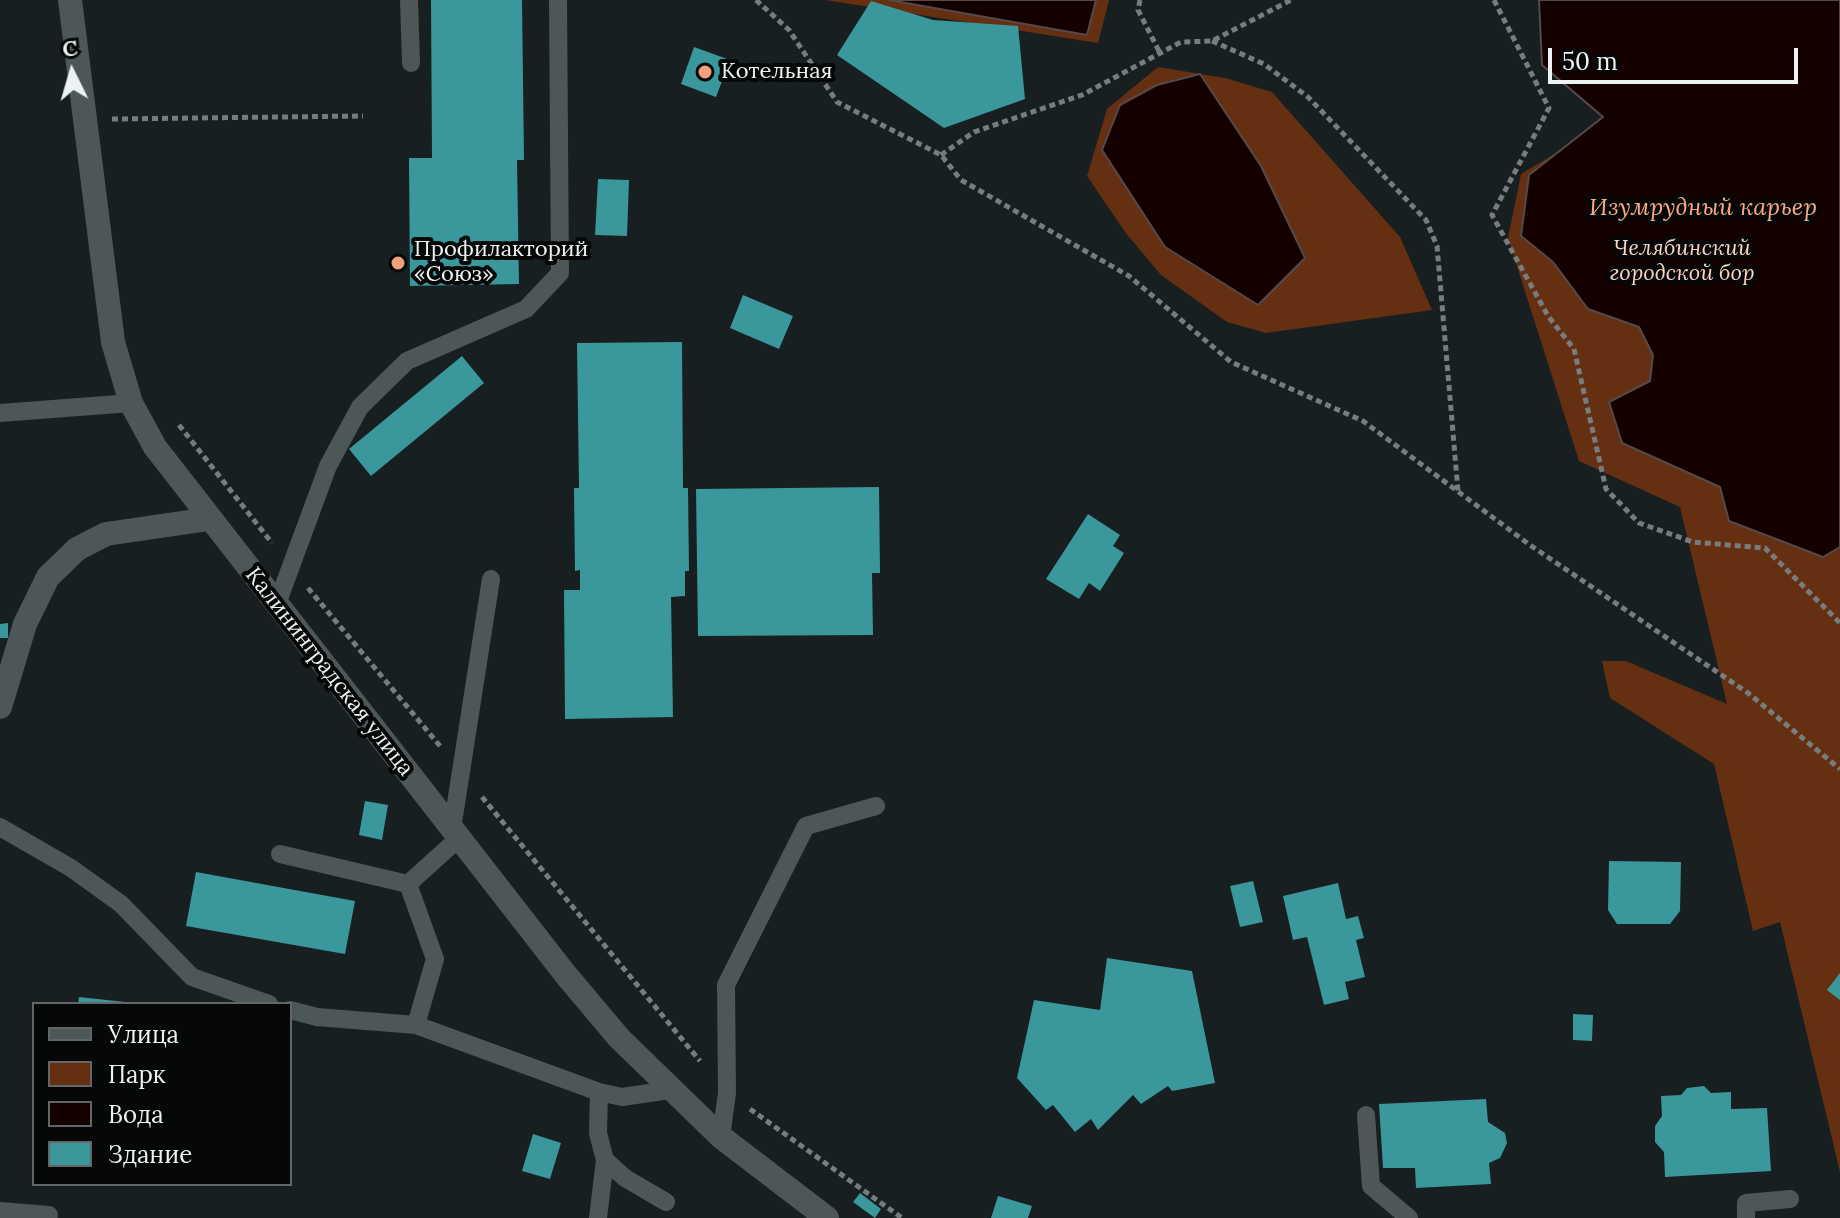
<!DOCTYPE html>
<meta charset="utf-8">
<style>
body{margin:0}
#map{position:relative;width:1840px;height:1218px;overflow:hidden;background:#171f20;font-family:Lora,serif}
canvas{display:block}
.legend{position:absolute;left:32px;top:1002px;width:260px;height:184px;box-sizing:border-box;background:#060808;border:2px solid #626666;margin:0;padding:10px 14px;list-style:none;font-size:24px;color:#edf2f2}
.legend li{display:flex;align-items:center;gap:16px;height:40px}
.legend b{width:40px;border:2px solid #626666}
.north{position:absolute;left:32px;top:32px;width:80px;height:80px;-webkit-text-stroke:6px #060808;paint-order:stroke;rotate:355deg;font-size:22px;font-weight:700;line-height:32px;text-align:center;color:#edf2f2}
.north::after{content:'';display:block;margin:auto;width:28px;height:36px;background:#edf2f2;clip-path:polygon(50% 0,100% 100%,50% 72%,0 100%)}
.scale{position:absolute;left:1548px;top:48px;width:250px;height:36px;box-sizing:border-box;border:4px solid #edf2f2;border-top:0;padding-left:10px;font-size:24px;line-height:28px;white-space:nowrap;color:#edf2f2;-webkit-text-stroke:6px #060808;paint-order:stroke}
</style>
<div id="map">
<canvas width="1840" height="1218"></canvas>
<ul class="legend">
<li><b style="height:10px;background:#4e5758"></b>Улица</li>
<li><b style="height:22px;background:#652f12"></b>Парк</li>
<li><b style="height:22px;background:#150000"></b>Вода</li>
<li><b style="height:22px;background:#3a989c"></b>Здание</li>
</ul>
<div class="north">С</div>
<div class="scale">50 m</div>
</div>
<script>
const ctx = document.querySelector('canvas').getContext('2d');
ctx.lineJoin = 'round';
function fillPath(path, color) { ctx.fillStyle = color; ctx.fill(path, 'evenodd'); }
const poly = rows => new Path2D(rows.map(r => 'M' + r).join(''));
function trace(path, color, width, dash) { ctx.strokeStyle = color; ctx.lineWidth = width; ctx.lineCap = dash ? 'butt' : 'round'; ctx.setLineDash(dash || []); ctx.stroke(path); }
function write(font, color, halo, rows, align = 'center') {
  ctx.font = font + ' Lora,serif'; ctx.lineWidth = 8; ctx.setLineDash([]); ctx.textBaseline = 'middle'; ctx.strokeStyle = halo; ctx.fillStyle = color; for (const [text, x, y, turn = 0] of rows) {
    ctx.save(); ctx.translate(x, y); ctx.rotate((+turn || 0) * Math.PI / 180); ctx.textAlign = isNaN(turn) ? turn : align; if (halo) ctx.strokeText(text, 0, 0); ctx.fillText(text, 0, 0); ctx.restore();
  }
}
const green = poly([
 [825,0,1109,0,1098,43],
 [1840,0,1840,1172,1780,922,1753,931,1714,764,1610,698,1602,661,1626,661,1727,704,1680,507,1579,461,1508,238,1521,174,1596,129,1623,75],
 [1158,67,1225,78,1272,92,1400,237,1432,310,1266,333,1227,322,1161,275,1125,232,1087,176,1107,109],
 [1200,74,1261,166,1305,257,1258,304]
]);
const water = poly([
 [889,0,1096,0,1087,35,889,0],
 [1539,0,1840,0,1840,547,1823,557,1729,521,1720,487,1622,443,1609,402,1650,381,1653,355,1639,327,1588,309,1553,262,1521,236,1529,175,1603,117,1542,65,1539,0],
 [1200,74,1261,166,1305,258,1258,305,1165,247,1102,150,1120,105,1157,85,1200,74]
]);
const building = poly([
 [431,0,522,0,524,160,517,160,519,284,410,286,409,158,432,158],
 [871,1,933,20,1018,26,1025,99,944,128,837,55],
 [694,47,730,60,716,97,681,84],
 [598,179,629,180,627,236,595,235],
 [743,295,793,316,779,349,730,328],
 [682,342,683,488,688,488,689,571,685,571,685,596,671,597,673,717,565,719,564,590,580,590,580,570,575,571,574,488,579,488,577,343],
 [462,356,484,383,371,476,349,449],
 [879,487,880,573,872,573,873,635,698,636,696,489],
 [1088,514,1120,535,1113,546,1124,553,1100,591,1089,583,1079,599,1046,579],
 [8,623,8,638,0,638,0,624],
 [365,801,388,805,382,840,359,835],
 [1609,861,1681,862,1680,911,1670,924,1617,924,1608,910],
 [196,872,355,901,345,954,186,926],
 [1253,881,1263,922,1240,927,1230,886],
 [1338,883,1346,919,1358,916,1364,938,1356,940,1365,977,1345,982,1349,999,1324,1005,1307,937,1293,940,1283,896],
 [1107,958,1192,971,1215,1083,1172,1091,1168,1086,1141,1104,1133,1095,1098,1130,1091,1119,1075,1132,1053,1105,1046,1110,1017,1078,1034,1000,1100,1010],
 [1840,973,1840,1000,1827,990],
 [79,997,125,1002,125,1004,78,1004],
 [1573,1014,1593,1015,1592,1041,1573,1040],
 [1704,1086,1711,1093,1731,1092,1731,1109,1767,1108,1771,1171,1665,1177,1664,1152,1655,1142,1655,1126,1662,1116,1661,1096,1681,1095,1687,1088],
 [1486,1099,1488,1122,1505,1133,1507,1143,1500,1158,1489,1163,1491,1184,1416,1188,1415,1168,1383,1168,1379,1104],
 [533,1134,561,1143,550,1179,522,1171],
 [860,1193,881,1209,875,1218,853,1202],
 [998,1196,1032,1206,1028,1218,991,1218]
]);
const path = poly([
 [756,0,789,30,837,102,941,155,961,180,1129,276,1231,362,1363,421,1530,545,1748,693,1840,769],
 [1140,0,1138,10,1160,53],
 [1494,0,1549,108,1492,215,1548,316,1574,349,1606,489,1639,523,1693,542,1765,548,1840,623],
 [1212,41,1264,64,1308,97,1426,220,1437,246,1458,491],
 [112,119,363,116],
 [941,155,974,132,1082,95,1181,42,1212,41,1291,0],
 [179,425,272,543],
 [308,588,440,746],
 [482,797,700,1061],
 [750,1109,902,1218]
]);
const lane = poly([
 [409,0,411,63],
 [0,413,131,403],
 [277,604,328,466,360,407,407,361,526,309,560,273,558,0],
 [0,827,71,868,121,904,192,977,269,1004],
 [452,829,491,579],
 [280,854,408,884],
 [290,1010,317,1017,416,1025,599,1092,622,1097,670,1090],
 [416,1025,435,959,408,884,459,838],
 [599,1092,598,1133,605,1160,625,1178,666,1202],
 [1366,1115,1371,1186,1409,1218],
 [721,1137,727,1093,726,985,806,826,876,806],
 [0,1211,49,1215],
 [598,1218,605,1160],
 [1746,1218,1746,1203,1790,1199]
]);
const street = poly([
 [70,0,113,342,131,403,155,447,566,975,619,1038,721,1137,827,1218],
 [0,707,25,624,48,577,77,549,106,534,209,519]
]);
const markers = [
 [705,72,8,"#f1a17b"],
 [398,263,8,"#f1a17b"]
];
const poiNames = [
 ["Котельная",721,72],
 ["Профилакторий",414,250],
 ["«Союз»",414,275]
];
const parkNames = [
 ["Челябинский",1682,249],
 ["городской бор",1682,274]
];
const streetNames = [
 ["Калининградская улица",329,672,52]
];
const waterNames = [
 ["Изумрудный карьер",1703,208]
];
fillPath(green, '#652f12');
fillPath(water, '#150000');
trace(water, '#564949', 2);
fillPath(building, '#3a989c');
trace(path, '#777d7e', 5, [6, 4]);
trace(lane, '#4e5758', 18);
trace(street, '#4e5758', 24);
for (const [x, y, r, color] of markers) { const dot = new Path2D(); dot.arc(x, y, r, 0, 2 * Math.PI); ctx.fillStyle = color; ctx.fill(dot); trace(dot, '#060808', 3); }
write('22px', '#edf2f2', '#060808', poiNames, 'left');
write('italic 22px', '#fed3bf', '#060808', parkNames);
write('22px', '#edf2f2', '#060808', streetNames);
write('italic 24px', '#fca981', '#060808', waterNames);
</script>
